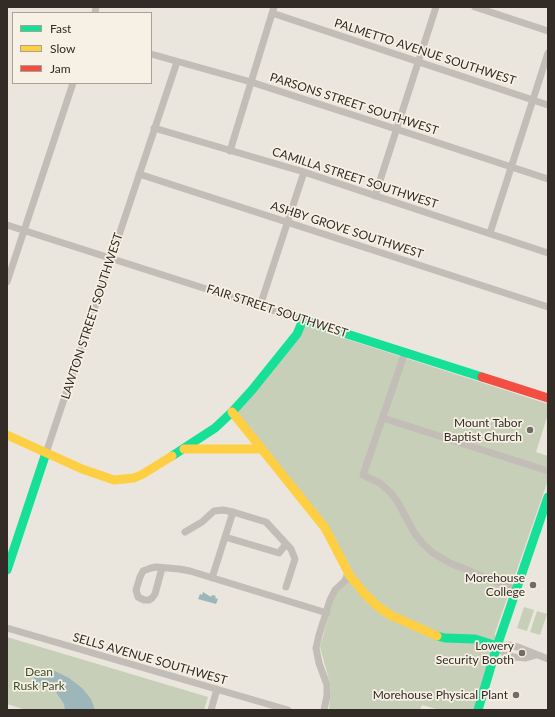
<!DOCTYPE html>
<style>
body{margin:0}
#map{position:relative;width:555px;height:717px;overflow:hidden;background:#eae6dd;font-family:Lato,sans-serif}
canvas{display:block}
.frame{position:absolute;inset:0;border:8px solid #322b26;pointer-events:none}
.legend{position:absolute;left:12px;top:12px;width:140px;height:72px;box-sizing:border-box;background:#f7f0e4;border:1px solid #a8a198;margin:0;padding:5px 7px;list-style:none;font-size:12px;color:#322b26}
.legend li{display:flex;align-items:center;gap:8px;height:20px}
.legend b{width:20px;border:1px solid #a8a198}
</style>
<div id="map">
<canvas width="555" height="717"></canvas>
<div class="frame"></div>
<ul class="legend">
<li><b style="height:5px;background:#16e098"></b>Fast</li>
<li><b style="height:5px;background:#ffcf43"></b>Slow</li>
<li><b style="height:5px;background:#f24e42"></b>Jam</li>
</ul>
</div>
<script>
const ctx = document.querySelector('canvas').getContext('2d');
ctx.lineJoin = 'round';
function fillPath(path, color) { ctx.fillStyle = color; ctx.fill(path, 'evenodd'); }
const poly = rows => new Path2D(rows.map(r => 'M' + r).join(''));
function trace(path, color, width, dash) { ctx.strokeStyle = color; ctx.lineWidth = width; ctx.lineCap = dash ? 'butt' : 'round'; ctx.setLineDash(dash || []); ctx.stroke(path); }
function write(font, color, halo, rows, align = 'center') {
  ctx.font = font + ' Lato,sans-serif'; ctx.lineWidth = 3.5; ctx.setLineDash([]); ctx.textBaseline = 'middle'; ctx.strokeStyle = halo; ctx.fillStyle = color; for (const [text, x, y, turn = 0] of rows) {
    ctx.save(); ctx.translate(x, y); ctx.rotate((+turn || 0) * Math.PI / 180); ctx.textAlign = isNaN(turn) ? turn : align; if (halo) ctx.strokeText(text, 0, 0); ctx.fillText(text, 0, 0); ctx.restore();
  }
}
const green = poly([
 [306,326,548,404,548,414,536,452,548,456,548,480,495,633,496,656,475,710,440,710,422,705,420,710,329,710,331,687,320,647,330,610,345,570,314,517,232,416],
 [524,607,534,610,527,631,517,628],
 [537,611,547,614,540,635,530,632],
 [7,637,208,697,204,710,26,710,7,704]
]);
const water = poly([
 [203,592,211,597,212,595,216,596,215,598,218,599,216,604,198,599,200,594,202,595],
 [43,668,55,671,69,678,82,688,91,699,95,710,65,710,64,704,56,692,32,682,38,670]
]);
const street = poly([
 [475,7,548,31],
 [95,13,96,7],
 [272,13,548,105],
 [151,54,251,82,396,129,548,179],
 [154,128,304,172,548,253],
 [230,151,274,7],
 [139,174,548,307],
 [375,196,436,7],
 [7,225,303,320],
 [490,233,548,53],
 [7,282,73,83],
 [260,306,304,172],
 [405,352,363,475,380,483,391,493,397,501,415,534,423,544,433,553,450,563,517,590],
 [383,418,548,471],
 [46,453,177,62],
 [185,532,202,522,214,511,223,510,233,512],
 [225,537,279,553,286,544],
 [162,568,155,594,152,598,149,600,144,600,138,597,136,590,140,577,143,571,151,568,156,567,179,569,190,571,327,613],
 [212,578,233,512,266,522,291,549,295,559,286,587],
 [7,628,288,710],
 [497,646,509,645,518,647,548,659],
 [497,646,506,655,514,657,526,658,536,655],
 [211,710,217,689],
 [324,710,327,696,327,685,319,663,316,648,319,635,330,600,335,590,350,576]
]);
const fast = poly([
 [172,456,215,428,232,412,252,390,297,334,303,320,482,377],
 [7,570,46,453],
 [437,636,445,638,475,639,497,646],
 [478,710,497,646,548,497]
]);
const slow = poly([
 [232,412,325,528,350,576,364,593,376,605,390,615,437,636],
 [7,435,82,469,114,480,134,478,143,474,172,456],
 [184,449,262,449]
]);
const jam = poly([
 [482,377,548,398]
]);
const markers = [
 [530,430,4,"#726c66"],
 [533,585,4,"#726c66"],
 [522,653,4,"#726c66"],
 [516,695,4,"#726c66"]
];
const streetNames = [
 ["PALMETTO AVENUE SOUTHWEST",425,52,18],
 ["PARSONS STREET SOUTHWEST",354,104,18],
 ["CAMILLA STREET SOUTHWEST",355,178,18],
 ["ASHBY GROVE SOUTHWEST",347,230,18],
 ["FAIR STREET SOUTHWEST",277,311,18],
 ["LAWTON STREET SOUTHWEST",92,316,-72],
 ["SELLS AVENUE SOUTHWEST",150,659,16]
];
const poiNames = [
 ["Mount Tabor",522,423],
 ["Baptist Church",522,437],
 ["Morehouse",525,578],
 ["College",525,592],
 ["Lowery",514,646],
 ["Security Booth",514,660],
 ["Morehouse Physical Plant",508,695]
];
const parkNames = [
 ["Dean",39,672],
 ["Rusk Park",39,686]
];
fillPath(green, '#c8cfb8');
fillPath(water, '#9cb6b9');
trace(street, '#c2bdb6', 7);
trace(fast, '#16e098', 9);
trace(slow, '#ffcf43', 9);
trace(jam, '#f24e42', 9);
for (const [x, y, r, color] of markers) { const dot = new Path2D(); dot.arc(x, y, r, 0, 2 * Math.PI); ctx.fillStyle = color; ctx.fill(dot); trace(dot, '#f7f0e4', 1.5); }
write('12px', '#322b26', '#f7f0e4', streetNames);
write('12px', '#322b26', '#f7f0e4', poiNames, 'right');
write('12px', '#3e4e2c', '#f7f0e4', parkNames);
</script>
